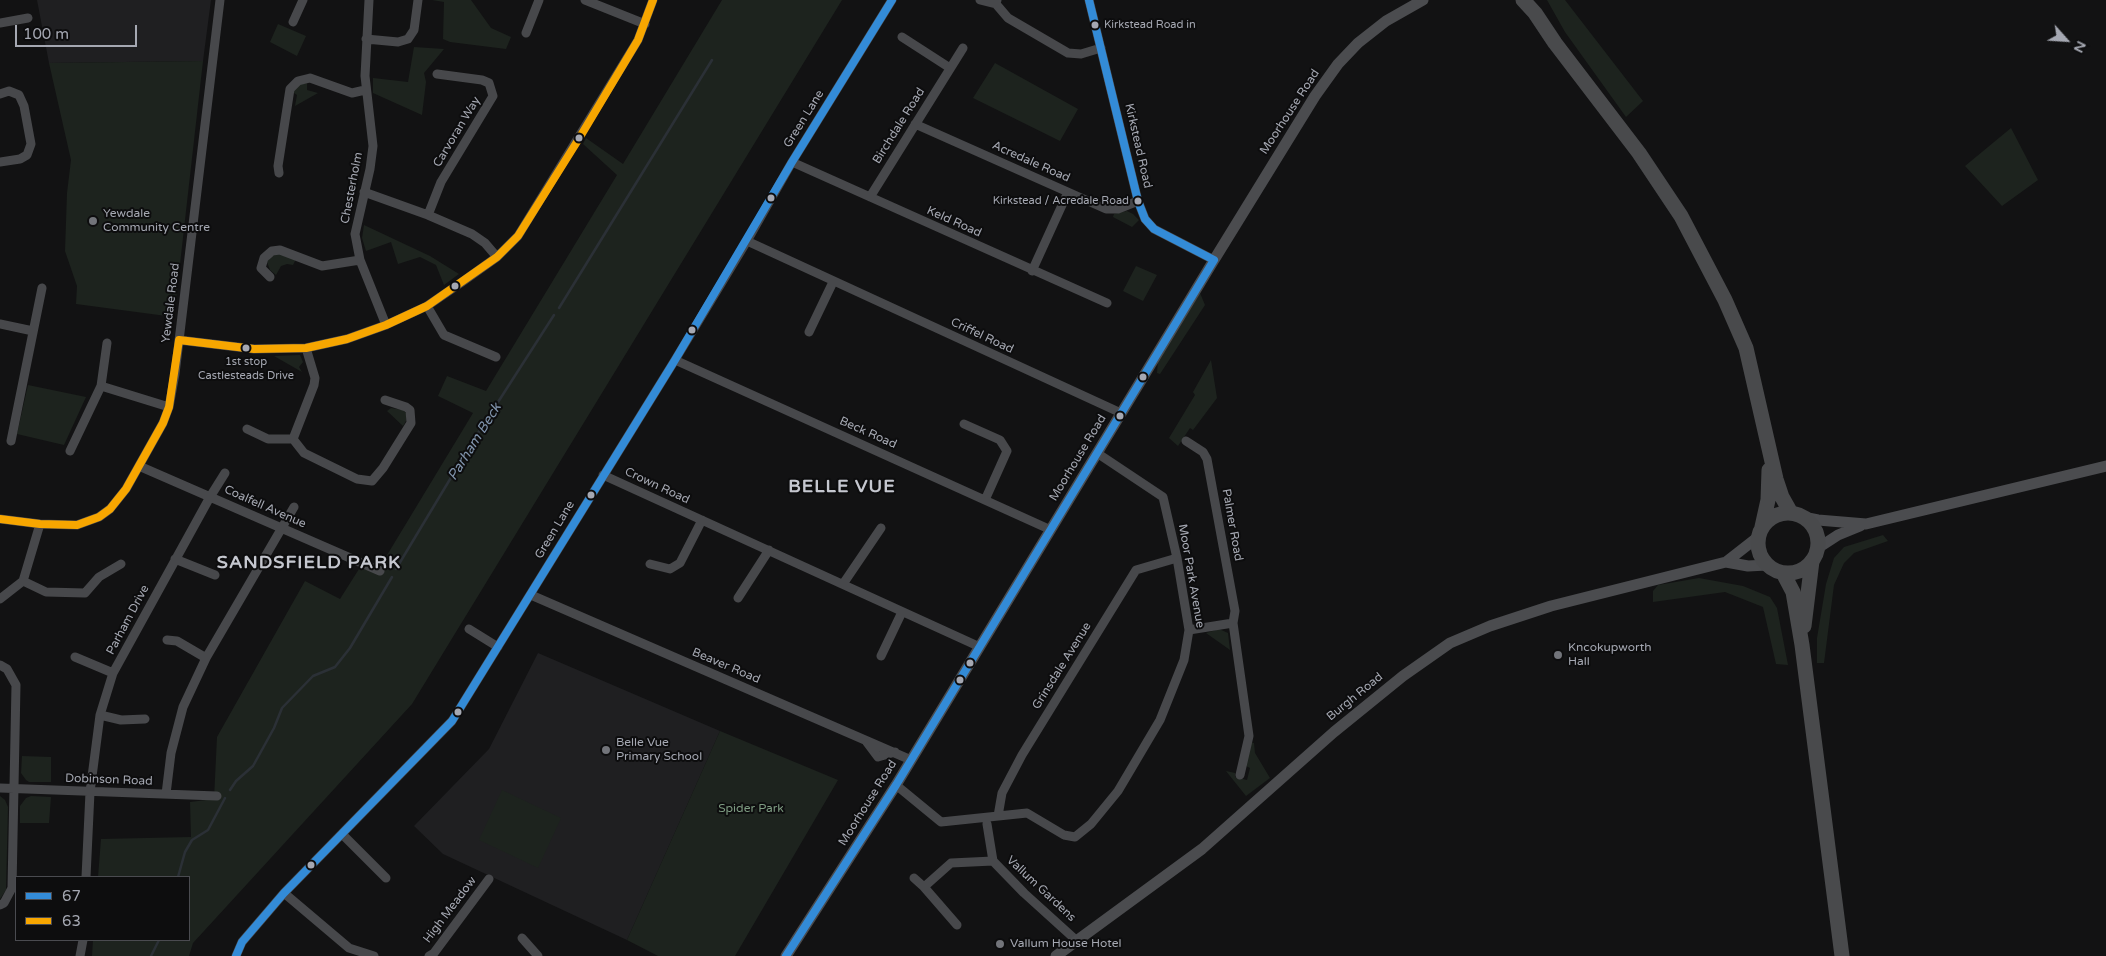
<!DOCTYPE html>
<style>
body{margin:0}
#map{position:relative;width:2106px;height:956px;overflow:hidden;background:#121213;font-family:"Varela Round",sans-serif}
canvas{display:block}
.legend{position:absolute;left:15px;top:876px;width:175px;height:65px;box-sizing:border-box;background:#0d0d0e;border:1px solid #4a4b50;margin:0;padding:6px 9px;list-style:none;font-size:15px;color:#a5a8b2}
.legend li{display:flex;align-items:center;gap:10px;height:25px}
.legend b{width:25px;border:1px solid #4a4b50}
.north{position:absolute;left:2041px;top:15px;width:50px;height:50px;-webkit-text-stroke:4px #0d0d0e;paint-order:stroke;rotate:116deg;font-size:14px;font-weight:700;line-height:20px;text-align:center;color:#a5a8b2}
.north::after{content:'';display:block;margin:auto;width:18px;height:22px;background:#a5a8b2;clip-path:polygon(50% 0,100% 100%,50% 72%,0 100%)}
.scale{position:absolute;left:15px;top:25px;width:122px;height:22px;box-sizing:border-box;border:2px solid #a5a8b2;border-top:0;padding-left:6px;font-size:15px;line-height:18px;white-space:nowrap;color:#a5a8b2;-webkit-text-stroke:4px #0d0d0e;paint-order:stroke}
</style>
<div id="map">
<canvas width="2106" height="956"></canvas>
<ul class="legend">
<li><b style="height:6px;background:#338bd7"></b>67</li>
<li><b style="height:6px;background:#f7a600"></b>63</li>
</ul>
<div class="north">N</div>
<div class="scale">100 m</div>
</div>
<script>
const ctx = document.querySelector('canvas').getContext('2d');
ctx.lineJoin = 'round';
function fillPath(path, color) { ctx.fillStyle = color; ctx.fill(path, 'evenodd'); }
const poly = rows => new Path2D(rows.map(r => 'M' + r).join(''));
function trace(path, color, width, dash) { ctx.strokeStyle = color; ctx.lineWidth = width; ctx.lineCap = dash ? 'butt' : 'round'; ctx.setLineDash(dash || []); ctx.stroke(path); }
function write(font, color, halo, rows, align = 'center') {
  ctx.font = font + ' "Varela Round",sans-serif'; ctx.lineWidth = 4; ctx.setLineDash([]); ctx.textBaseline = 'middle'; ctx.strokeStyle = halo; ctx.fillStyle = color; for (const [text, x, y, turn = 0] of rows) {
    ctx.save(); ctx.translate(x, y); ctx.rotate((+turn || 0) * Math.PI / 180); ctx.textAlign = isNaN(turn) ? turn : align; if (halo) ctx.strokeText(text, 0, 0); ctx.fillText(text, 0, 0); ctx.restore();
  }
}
const built = poly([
 [37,0,211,0,203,61,49,63],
 [538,653,720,731,627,940,443,854,414,826,489,749]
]);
const green = poly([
 [432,0,471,0,491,28,511,37,506,49,450,42,443,39,444,2],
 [722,0,842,0,412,704,193,943,189,956,92,956,93,940,189,940,189,877,98,877,101,839,191,837,190,802,214,799,217,737,305,581,340,599,359,569,378,570,473,413,438,396,447,376,486,391,617,175,583,144,586,138,623,164],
 [1547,0,1565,0,1643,101,1626,117,1565,32],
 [278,24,306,36,297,56,270,42],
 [414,47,444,49,424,73,426,82,422,115,373,93,373,78,408,82],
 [203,61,174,317,76,304,77,286,65,251,67,193,71,160,49,63],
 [995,63,1078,109,1060,141,973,98],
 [307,83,307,90,318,93,295,106,297,95,291,91,299,84],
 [2011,128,2038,180,2002,206,1965,166],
 [1127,211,1133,214,1139,220,1132,227,1113,217,1114,214],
 [364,225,430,256,459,274,444,285,436,265,420,257,398,264,391,242,366,251,362,238],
 [279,253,296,259,293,265,287,264,281,266,276,275,270,270,267,262,272,255],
 [1136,266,1157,275,1143,301,1123,291],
 [1200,293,1205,305,1160,374,1157,373,1158,360],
 [300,355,303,362,299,367,302,372,274,356],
 [1211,360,1217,398,1193,430,1190,428,1178,446,1169,438,1195,395,1193,392],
 [28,385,86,397,64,445,17,434],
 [391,408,403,410,407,414,406,421,403,426,387,411],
 [1883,535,1888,541,1854,553,1844,563,1834,585,1824,663,1817,663,1817,638,1826,584,1834,558,1844,547],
 [1699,578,1743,586,1770,597,1777,608,1788,665,1776,664,1763,607,1725,592,1653,602,1653,591,1658,585],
 [1219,629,1228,633,1230,650,1206,633],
 [720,731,838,780,735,956,658,956,627,940],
 [1250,742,1254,743,1255,753,1270,778,1246,796,1226,771,1235,773,1235,777,1247,780,1250,768,1246,766],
 [22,756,51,757,51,782,29,782,26,780,21,773],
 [502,790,561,818,538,868,479,840],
 [0,796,5,800,8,807,6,890,0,899],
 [31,796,51,797,49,823,20,823,20,806,26,798]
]);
const stream = poly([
 [559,308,712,60],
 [396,569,473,441,554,315],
 [230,790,236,781,253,766,274,728,282,708,313,676,335,667,350,648,392,577],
 [178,877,185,852,192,840,208,830,225,798],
 [151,956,159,940]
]);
const street = poly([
 [369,0,365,76,373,146,370,169,355,234,360,260,386,325],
 [585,0,645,24],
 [980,0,996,4],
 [997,0,996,4,1008,18,1068,53,1081,54,1101,48],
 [1089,0,1138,201,1145,219,1154,229,1214,260],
 [293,22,303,0],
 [0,23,28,18],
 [526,33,539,0],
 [902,37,950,68],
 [366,39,398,42,408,39,414,30,418,0],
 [0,94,9,91,19,95,24,106,31,144,27,155,20,159,0,162],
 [915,124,1106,209,1118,209,1138,201],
 [792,162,1107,303],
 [279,173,278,166,290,89,298,81,310,78,352,93,365,90],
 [364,192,428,215,472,234,485,243,497,257],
 [870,197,963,48],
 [428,215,441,182,493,96,489,83,482,80,437,74],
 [747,241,1121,413],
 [1032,271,1068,192],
 [270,277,261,268,264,258,272,251,280,250,322,266,360,260],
 [427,306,444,335,496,357],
 [0,324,33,331],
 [809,332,833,282],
 [179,340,254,349,306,348,347,339,386,325,427,306,462,282,497,257,518,236,638,40,653,0],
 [306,348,315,378,314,385,293,439,304,453,357,479,372,481,383,468,411,423,410,410,406,407,385,400],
 [675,360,1051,530],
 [101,386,169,407],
 [964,424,1000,440,1007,451,985,500],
 [247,429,268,439,293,439],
 [11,441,42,288],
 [1186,441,1203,452,1207,459,1235,611,1233,623,1189,630],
 [70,451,101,386,107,343],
 [139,466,380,571],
 [603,475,980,647],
 [0,519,40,524,77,525,99,517,110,509,126,489,163,423,169,407,175,374,220,0],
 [175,559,215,575],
 [650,564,670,569,680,563,702,520],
 [23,581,40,524],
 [843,584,881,528],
 [531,595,911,760],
 [738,598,769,550],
 [0,599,23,581,46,592,85,593,99,577,121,564],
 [1233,623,1249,736,1240,775],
 [469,629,498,647],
 [167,640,177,641,206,658],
 [881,656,902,612],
 [75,657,113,673],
 [0,665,7,669,16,685,12,888,4,903,0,905],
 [100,715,121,720,145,719],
 [866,741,878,757,895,752],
 [896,785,941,822,1027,813,1064,835,1075,837,1091,824,1118,791,1160,720,1184,660,1189,630,1177,558,1163,497,1097,453],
 [0,788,217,796],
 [166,794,171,753,183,707,206,658,294,507],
 [998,816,1002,793,1022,755,1136,570,1177,558],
 [987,824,993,861],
 [342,834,386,878],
 [86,877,90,792,100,715,113,673,210,497,225,473],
 [914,878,924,887],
 [284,893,349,948,374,956],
 [957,925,924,887,951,863,993,861,1024,893,1077,941],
 [522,938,538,956],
 [80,956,83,940],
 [236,956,242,942,284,893,452,721,675,360,747,241,792,162,892,0],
 [429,956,434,953,489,879]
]);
const secondary = poly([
 [1803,517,1818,520,1866,524,2106,466],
 [1818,548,1838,535,1860,526],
 [1726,562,1748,566,1767,565],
 [786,956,896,785,1214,260,1315,96,1338,64,1358,43,1386,21,1423,0],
 [1056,956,1202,849,1334,732,1403,676,1450,643,1490,626,1551,606,1726,562,1758,537]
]);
const highway = poly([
 [1523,0,1535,13,1555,43,1639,153,1681,216,1725,300,1746,348,1776,479,1782,497,1791,513],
 '1758 543a30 30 0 1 1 60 0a30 30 0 1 1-60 0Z',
 [1762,527,1768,500,1769,470],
 [1783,573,1793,592,1802,645,1842,956],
 [1804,626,1812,561]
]);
const bus1 = poly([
 [236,956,242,942,284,893,452,721,675,360,792,162,892,0],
 [786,956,896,785,1214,260,1154,229,1145,219,1138,201,1089,0]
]);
const bus2 = poly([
 [0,519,40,524,77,525,99,517,110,509,126,489,163,423,169,407,179,340,254,349,306,348,347,339,386,325,427,306,497,257,518,236,580,137,638,40,653,0]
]);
const markers = [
 [1095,25,4.5,"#a5a8b2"],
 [579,138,4.5,"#a5a8b2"],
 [771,198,4.5,"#a5a8b2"],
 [1138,201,4.5,"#a5a8b2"],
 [93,221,5,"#72747a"],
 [455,286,4.5,"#a5a8b2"],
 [692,330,4.5,"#a5a8b2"],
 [246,348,4.5,"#a5a8b2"],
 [1143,377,4.5,"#a5a8b2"],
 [1120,416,4.5,"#a5a8b2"],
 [591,495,4.5,"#a5a8b2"],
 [1558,655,5,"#72747a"],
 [970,663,4.5,"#a5a8b2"],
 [960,680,4.5,"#a5a8b2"],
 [458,712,4.5,"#a5a8b2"],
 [606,750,5,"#72747a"],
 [311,865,4.5,"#a5a8b2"],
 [1000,944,5,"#72747a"]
];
const busNames = [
 ["Kirkstead Road in",1104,25],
 ["Kirkstead / Acredale Road",1129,201,"right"],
 ["1st stop",246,362,"center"],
 ["Castlesteads Drive",246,376,"center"]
];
const streetNames = [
 ["Moorhouse Road",1290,112,-57],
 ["Green Lane",804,119,-58],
 ["Birchdale Road",899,126,-58],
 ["Carvoran Way",457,132,-59],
 ["Kirkstead Road",1138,146,77],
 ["Acredale Road",1031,162,24],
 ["Chesterholm",352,188,-79],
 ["Keld Road",954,222,24],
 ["Yewdale Road",171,303,-83],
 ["Criffel Road",982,336,25],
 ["Beck Road",868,433,24],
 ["Moorhouse Road",1078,458,-59],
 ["Crown Road",657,486,25],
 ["Coalfell Avenue",265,507,24],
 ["Palmer Road",1232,525,80],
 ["Green Lane",555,530,-59],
 ["Moor Park Avenue",1191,576,80],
 ["Parham Drive",128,620,-62],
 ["Beaver Road",726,666,23],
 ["Grinsdale Avenue",1062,666,-58],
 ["Burgh Road",1355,697,-39],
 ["Dobinson Road",109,780,2],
 ["Moorhouse Road",868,803,-58],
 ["Vallum Gardens",1041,889,43],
 ["High Meadow",450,910,-53]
];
const poiNames = [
 ["Yewdale",103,214],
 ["Community Centre",103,228],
 ["Kncokupworth",1568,648],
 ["Hall",1568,662],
 ["Belle Vue",616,743],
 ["Primary School",616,757],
 ["Vallum House Hotel",1010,944]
];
const parkNames = [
 ["Spider Park",751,809]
];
const waterNames = [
 ["Parham Beck",475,442,-58]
];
const districtNames = [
 ["BELLE VUE",842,487],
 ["SANDSFIELD PARK",309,563]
];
fillPath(built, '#1f1f21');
fillPath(green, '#1d231e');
trace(stream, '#2b3036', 2.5);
trace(street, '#47484b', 9);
trace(secondary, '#4b4c4f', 11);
trace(highway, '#494a4c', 15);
trace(bus1, '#338bd7', 8);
trace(bus2, '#f7a600', 8);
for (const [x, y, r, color] of markers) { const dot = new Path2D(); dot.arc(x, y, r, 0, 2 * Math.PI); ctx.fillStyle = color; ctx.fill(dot); trace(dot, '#0d0d0e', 2); }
write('11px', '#a5a8b2', '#0d0d0e', busNames, 'left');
write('12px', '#a5a8b2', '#0d0d0e', streetNames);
write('12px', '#a5a8b2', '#0d0d0e', poiNames, 'left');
write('12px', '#7e9c82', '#0d0d0e', parkNames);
write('italic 14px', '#7f92aa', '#0d0d0e', waterNames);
ctx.letterSpacing = '1px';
write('bold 18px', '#c5c7cf', '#0d0d0e', districtNames);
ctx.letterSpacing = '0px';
</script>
